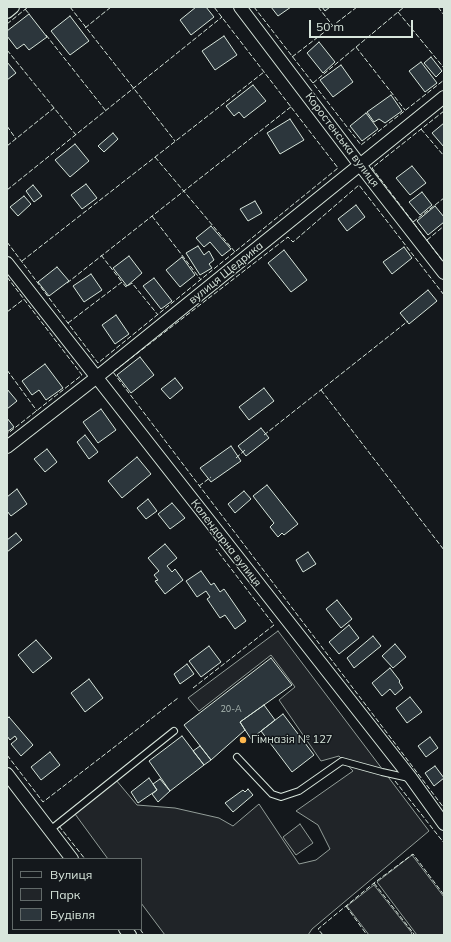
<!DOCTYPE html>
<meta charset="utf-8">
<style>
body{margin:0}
#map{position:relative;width:451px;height:942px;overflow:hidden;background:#14181c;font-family:Mulish,sans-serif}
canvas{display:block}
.frame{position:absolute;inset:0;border:8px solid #d8e6dc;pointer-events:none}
.legend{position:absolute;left:12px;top:858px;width:130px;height:72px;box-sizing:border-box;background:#14181c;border:1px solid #626a69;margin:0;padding:5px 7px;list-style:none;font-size:12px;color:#d8e6dc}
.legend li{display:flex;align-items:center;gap:8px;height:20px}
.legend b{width:20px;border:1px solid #626a69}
.scale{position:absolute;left:309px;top:20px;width:104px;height:18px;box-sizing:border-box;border:2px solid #d8e6dc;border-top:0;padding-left:5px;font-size:12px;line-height:14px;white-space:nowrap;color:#d8e6dc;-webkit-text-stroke:3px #14181c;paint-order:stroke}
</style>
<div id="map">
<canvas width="451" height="942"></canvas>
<div class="frame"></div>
<ul class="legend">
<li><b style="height:5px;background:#14181c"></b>Вулиця</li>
<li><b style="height:11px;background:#202428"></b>Парк</li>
<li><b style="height:11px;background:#2c363c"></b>Будівля</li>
</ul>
<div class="scale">50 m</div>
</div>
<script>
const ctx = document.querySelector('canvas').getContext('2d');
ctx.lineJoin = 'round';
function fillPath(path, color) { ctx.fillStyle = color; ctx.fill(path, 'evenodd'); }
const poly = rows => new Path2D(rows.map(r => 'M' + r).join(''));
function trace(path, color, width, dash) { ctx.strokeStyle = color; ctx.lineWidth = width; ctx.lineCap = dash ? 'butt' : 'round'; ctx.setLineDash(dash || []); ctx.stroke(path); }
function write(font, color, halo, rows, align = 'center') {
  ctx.font = font + ' Mulish,sans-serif'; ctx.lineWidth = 3; ctx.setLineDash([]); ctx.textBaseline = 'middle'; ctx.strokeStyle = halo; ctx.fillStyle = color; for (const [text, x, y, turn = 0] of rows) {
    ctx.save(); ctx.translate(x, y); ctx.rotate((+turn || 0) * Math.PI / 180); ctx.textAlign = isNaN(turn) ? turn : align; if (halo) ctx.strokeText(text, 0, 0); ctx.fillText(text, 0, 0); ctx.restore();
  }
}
const green = poly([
 [278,631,429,831,312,929,308,935,165,935,141,903,141,859,108,859,75,814,116,780,137,805,175,808,219,818,233,826,259,804,299,864,316,860,330,849,318,825,296,811,353,771,339,756,321,761,279,700,295,687,271,655,199,711,188,698,278,631],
 [300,824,313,843,296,855,283,837,300,824],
 [412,855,444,897,444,935,417,935,377,882,412,855],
 [374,885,412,933,410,935,369,935,347,906,374,885]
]);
const building = poly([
 [196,7,206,7,214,17,191,35,180,20,196,7],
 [271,7,291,7,278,16,271,7],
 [322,7,330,7,325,11,322,7],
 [29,14,47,37,29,50,24,44,17,49,7,36,7,31,29,14],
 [70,16,89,41,70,55,51,31,70,16],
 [224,36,237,55,215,70,202,51,224,36],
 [319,42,335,62,323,73,307,53,319,42],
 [431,57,442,71,436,77,424,63,431,57],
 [7,62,16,73,7,80,7,62],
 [421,62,437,83,425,92,409,71,421,62],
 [341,65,353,82,333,97,320,80,341,65],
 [253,85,266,101,244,118,239,112,234,116,226,106,253,85],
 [391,95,402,111,385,123,379,119,374,122,367,112,391,95],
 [366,113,378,129,362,141,350,126,366,113],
 [290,119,304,140,280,154,267,133,290,119],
 [444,123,444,147,432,133,444,123],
 [113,133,118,139,104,152,98,146,113,133],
 [75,144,89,161,70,177,55,160,75,144],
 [412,166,426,183,410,195,396,178,412,166],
 [86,184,97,198,82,209,71,195,86,184],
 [33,185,42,196,34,202,26,191,33,185],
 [422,192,432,205,420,215,409,202,422,192],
 [24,196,31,204,18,216,10,207,24,196],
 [255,201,262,213,248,221,240,209,255,201],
 [356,205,365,217,347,231,338,219,356,205],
 [435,206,444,217,444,222,428,235,417,221,435,206],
 [211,226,231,249,222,256,210,242,204,247,196,238,211,226],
 [198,246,204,255,209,251,214,260,209,264,212,268,200,275,186,253,198,246],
 [404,247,412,258,392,274,383,262,404,247],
 [284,250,307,280,291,292,268,263,284,250],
 [129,256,142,273,127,286,113,268,129,256],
 [182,257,195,275,180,287,166,270,182,257],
 [57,267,69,281,49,296,38,282,57,267],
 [91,274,102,290,84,302,73,286,91,274],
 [154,278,172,301,161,309,143,286,154,278],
 [428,290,437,301,409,324,400,313,428,290],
 [116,315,129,334,115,344,102,325,116,315],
 [140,357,154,375,131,393,117,375,140,357],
 [45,364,63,388,46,400,39,390,32,395,22,381,45,364],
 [175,378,183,388,170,399,161,389,175,378],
 [264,388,274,401,249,420,239,407,264,388],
 [7,389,17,401,7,409,7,389],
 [101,409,116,430,98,443,83,422,101,409],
 [7,418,14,427,7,432,7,418],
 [261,428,269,438,246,456,238,446,261,428],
 [85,435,98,452,89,459,77,442,85,435],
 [231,446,241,461,211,482,200,468,231,446],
 [47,449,57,462,45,472,34,459,47,449],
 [137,457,151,474,122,498,108,481,137,457],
 [267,485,298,524,284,535,282,533,278,537,270,527,274,523,253,496,267,485],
 [17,489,27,504,11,516,7,511,7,497,17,489],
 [244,491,251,499,235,513,228,504,244,491],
 [148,499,157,511,146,519,137,508,148,499],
 [172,503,185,518,170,529,158,514,172,503],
 [16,533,22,540,7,552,7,540,16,533],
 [165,544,177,558,167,566,172,572,175,569,183,580,165,594,155,581,158,580,154,575,159,571,148,558,165,544],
 [308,552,316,564,303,572,296,560,308,552],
 [201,571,211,585,214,583,220,592,224,589,246,621,235,629,225,615,220,618,207,599,210,597,206,591,197,597,186,581,201,571],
 [337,600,352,619,341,628,326,609,337,600],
 [349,625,359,638,339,654,329,642,349,625],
 [373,636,381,646,354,668,347,658,373,636],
 [36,640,52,658,33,673,18,655,36,640],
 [395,644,406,657,393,668,382,656,395,644],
 [209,646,221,662,201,677,189,661,209,646],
 [271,658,292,685,240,722,245,730,211,760,184,725,271,658],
 [187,664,194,674,180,684,174,674,187,664],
 [390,668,400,681,399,682,403,688,395,695,390,689,382,696,372,683,390,668],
 [89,679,103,698,85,712,71,693,89,679],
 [410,697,422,712,407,723,396,708,410,697],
 [264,705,275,720,251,739,240,722,264,705],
 [283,714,314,755,292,772,261,731,283,714],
 [9,717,33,745,21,756,11,744,17,739,15,736,10,740,7,736,7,719,9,717],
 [182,736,204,765,170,791,149,761,182,736],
 [430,737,438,748,426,757,418,746,430,737],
 [200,746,211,760,204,765,193,751,200,746],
 [50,752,60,765,41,780,31,767,50,752],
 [435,766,444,778,434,786,425,773,435,766],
 [149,778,157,790,138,803,131,792,149,778],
 [160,779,170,791,158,802,152,794,157,790,153,784,160,779],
 [248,789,253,795,233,812,225,803,243,790,245,792,248,789]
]);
const lane = poly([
 [237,757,272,794,281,797,299,791,342,761,382,772,409,778],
 [50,830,174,731]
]);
const street = poly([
 [240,7,360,165,444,273],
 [7,12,13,7],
 [7,263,411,778,444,824],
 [7,447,97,377,444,97],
 [7,774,72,859],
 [125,929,130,935]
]);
const fence = poly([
 [70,7,175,141],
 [254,7,361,145,444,80],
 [318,7,333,26],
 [438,7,444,15],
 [25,9,30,15],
 [398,12,444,68],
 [7,24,28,7],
 [85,28,111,7],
 [46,35,106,111],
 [356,47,405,110],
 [7,50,76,135],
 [292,57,357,7],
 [313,83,404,7],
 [444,111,372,168,444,263],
 [7,126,16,139],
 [421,129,444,156],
 [7,146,54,108],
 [155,157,235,252],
 [7,190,222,17],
 [152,216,201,280],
 [413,222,444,198],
 [427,240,444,226],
 [7,242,98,363,338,168,214,7],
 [101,255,122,282],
 [22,261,264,72],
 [7,277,82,375,7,434],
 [67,283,292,106],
 [444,295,359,185,293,242,288,237,113,372,444,808],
 [7,312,24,299],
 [68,323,122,282,126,287,132,283,158,315],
 [7,370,37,411],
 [321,390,444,550],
 [264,435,408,321],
 [236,458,245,450],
 [199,486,211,477],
 [193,688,274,625,216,549],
 [7,755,43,802,178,698],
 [395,781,444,843],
 [59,826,85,859],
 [374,883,414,934,413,935],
 [346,906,367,935],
 [140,929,144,935],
 [323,935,318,929,374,883,413,854,444,895]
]);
const markers = [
 [243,740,4,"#ffb74d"]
];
const numberNames = [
 ["20-А",231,709]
];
const streetNames = [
 ["Коростенська вулиця",342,140,53],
 ["вулиця Щедрика",226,273,-39],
 ["Календарна вулиця",226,543,52]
];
const poiNames = [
 ["Гімназія № 127",251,740]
];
fillPath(green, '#202428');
trace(green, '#939e99', 1);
fillPath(building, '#2c363c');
trace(building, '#d8e6dc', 1);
trace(lane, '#d8e6dc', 8);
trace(street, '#d8e6dc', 14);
trace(lane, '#14181c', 6);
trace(street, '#14181c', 12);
trace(fence, '#d8e6dc', 1, [5, 2]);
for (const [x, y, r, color] of markers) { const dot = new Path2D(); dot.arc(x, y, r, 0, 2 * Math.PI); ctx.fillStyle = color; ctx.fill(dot); trace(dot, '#14181c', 1.5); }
write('9px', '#adbab4', null, numberNames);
write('11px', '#d8e6dc', '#14181c', streetNames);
write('11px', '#d8e6dc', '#14181c', poiNames, 'left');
</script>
